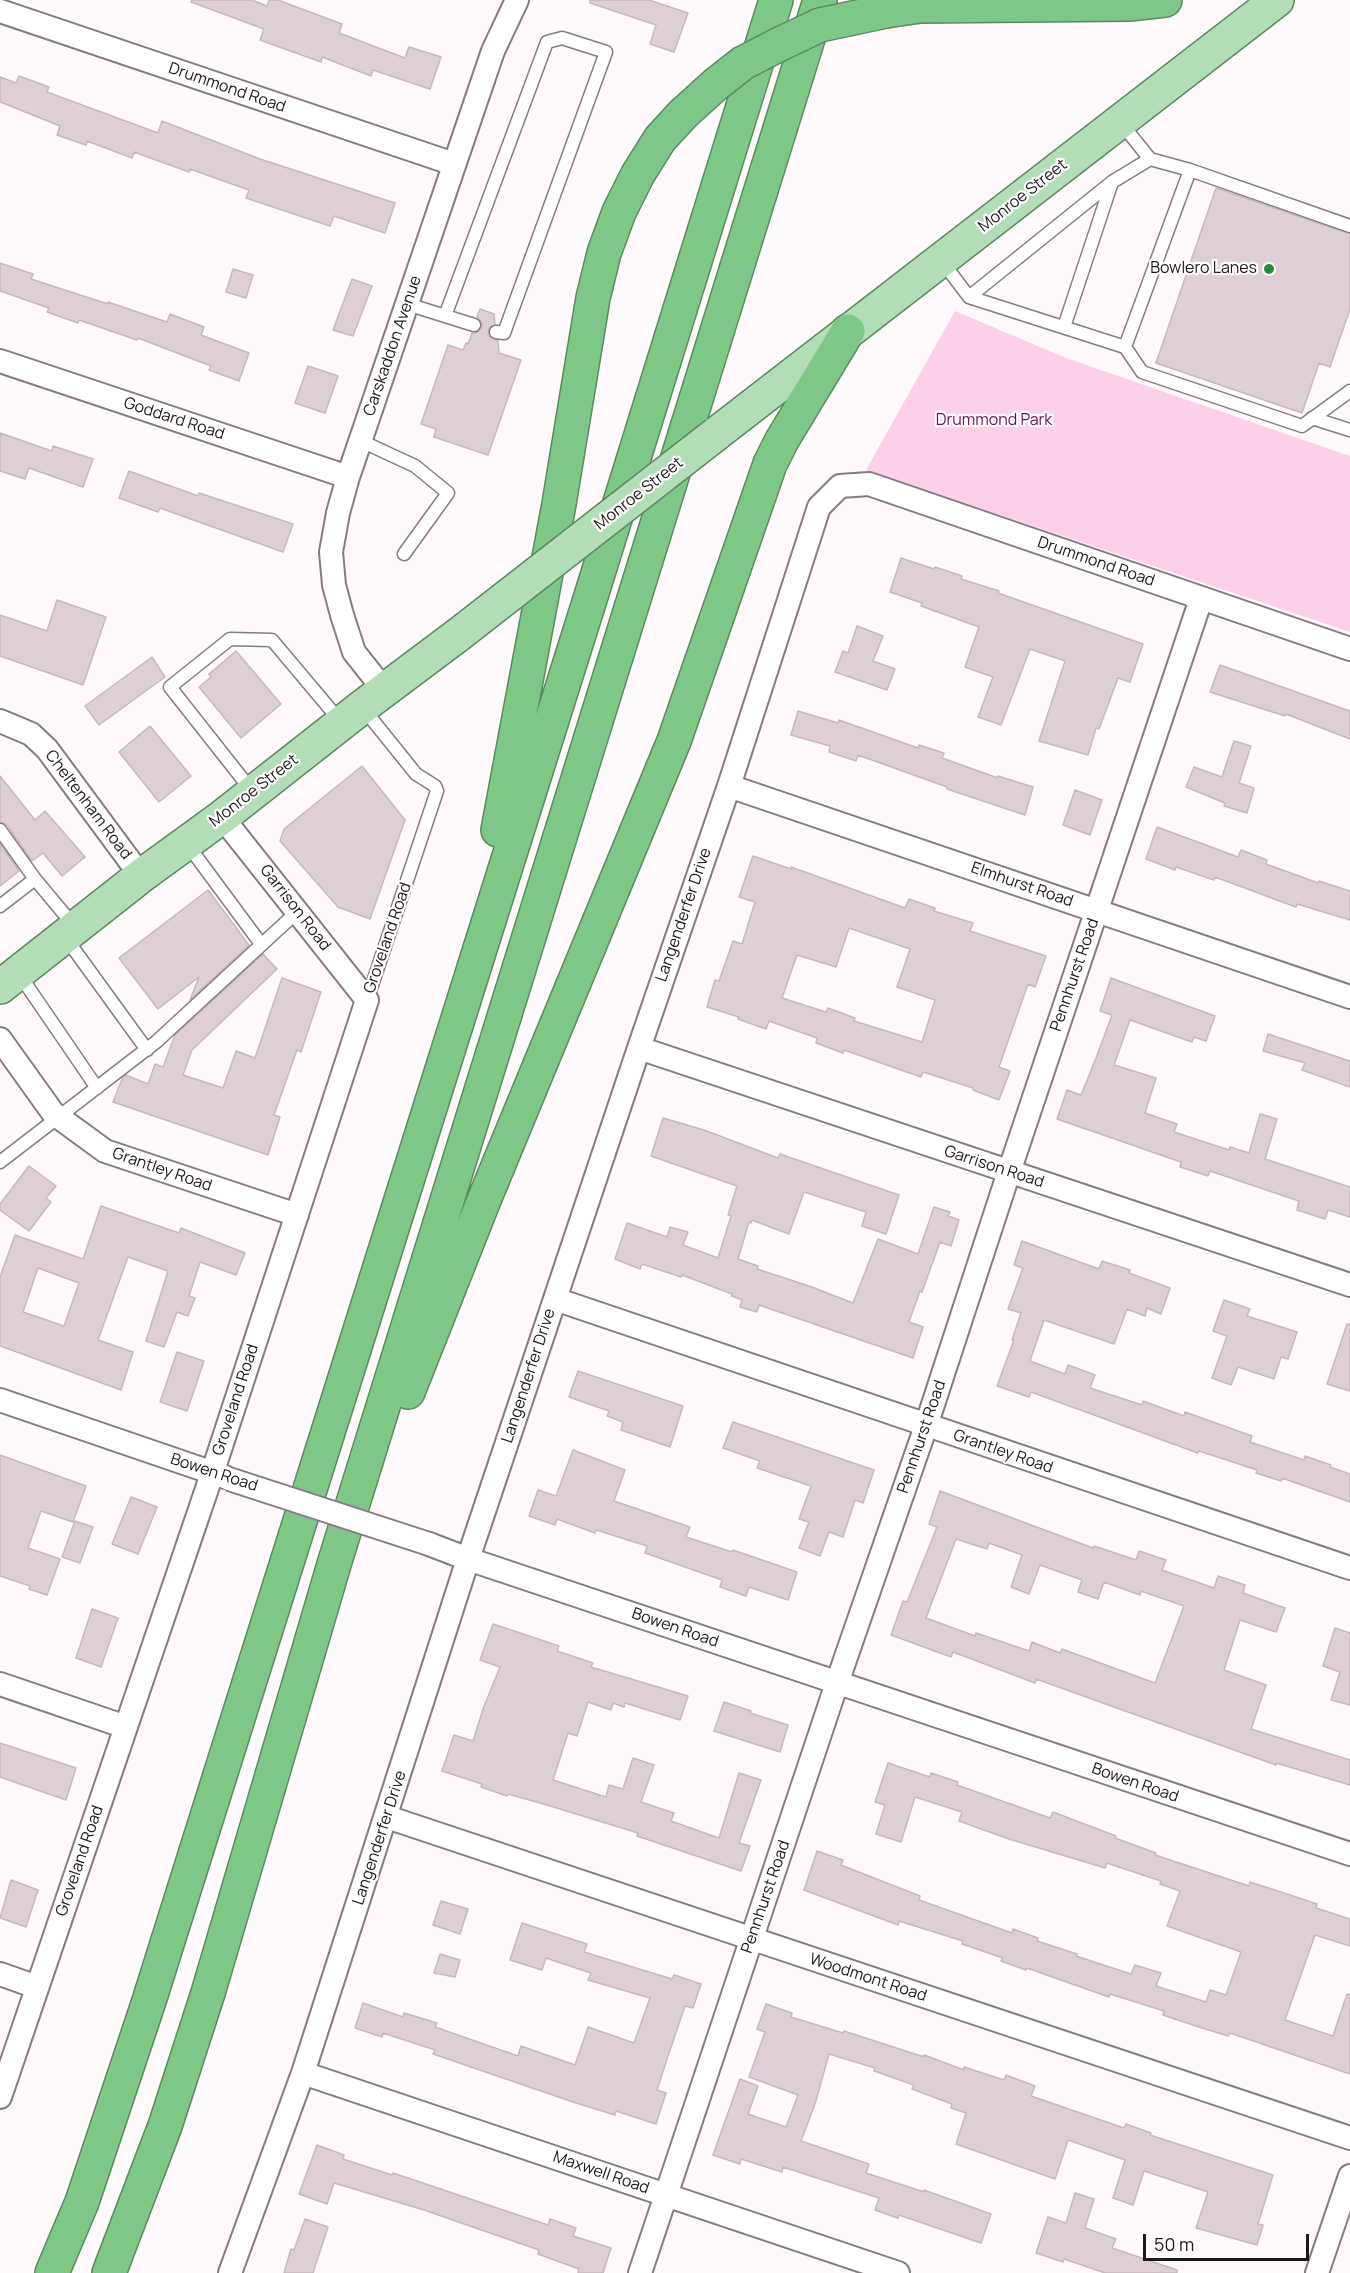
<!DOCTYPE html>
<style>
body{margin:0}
#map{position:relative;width:1350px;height:2273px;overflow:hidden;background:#fff9fc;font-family:Manrope,sans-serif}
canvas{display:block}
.scale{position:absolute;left:1143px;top:2234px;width:166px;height:27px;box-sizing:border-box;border:3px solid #1d181a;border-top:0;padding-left:8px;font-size:18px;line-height:21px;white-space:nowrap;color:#1d181a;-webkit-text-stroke:4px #fff;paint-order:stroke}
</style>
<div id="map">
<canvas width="1350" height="2273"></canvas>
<div class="scale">50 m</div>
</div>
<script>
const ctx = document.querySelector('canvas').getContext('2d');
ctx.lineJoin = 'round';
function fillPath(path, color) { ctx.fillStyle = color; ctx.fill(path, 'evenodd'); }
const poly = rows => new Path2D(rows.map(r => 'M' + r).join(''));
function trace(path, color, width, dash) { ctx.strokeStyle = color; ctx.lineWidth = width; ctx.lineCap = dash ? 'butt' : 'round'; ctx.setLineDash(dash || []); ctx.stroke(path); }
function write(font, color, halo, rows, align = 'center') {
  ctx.font = font + ' Manrope,sans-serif'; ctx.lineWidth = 4.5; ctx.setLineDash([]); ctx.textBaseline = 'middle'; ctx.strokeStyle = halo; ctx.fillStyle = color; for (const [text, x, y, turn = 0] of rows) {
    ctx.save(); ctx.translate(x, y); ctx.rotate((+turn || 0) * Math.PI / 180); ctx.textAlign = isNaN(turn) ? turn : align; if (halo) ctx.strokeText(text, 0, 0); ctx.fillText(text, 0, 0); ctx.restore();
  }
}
const green = poly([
 [955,311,1066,358,1350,456,1350,632,866,470]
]);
const building = poly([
 [192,0,252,0,267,6,269,0,278,0,342,24,339,33,405,58,409,47,441,57,430,89,373,70,371,76,322,57,321,62,260,40,264,29,191,2,192,0],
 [590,0,649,0,688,13,674,52,650,44,656,25,590,3,590,0],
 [19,76,49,87,47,92,158,133,162,121,260,159,395,203,385,233,334,216,330,226,246,198,249,190,190,169,189,172,134,152,132,158,87,141,86,145,57,135,60,126,0,102,0,77,16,83,19,76],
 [1216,188,1350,234,1350,309,1330,367,1319,363,1302,413,1156,363,1216,188],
 [0,263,33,274,31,279,108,304,108,302,167,322,170,314,204,327,201,335,249,353,239,381,209,370,211,366,138,338,137,340,79,320,78,323,47,312,49,308,0,291,0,263],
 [233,269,253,275,246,298,226,292,233,269],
 [352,279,372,286,353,336,333,330,352,279],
 [480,309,494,314,495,324,489,328,488,335,492,339,498,340,499,353,521,360,488,455,434,437,436,429,421,424,448,345,463,350,466,343,468,344,472,333,476,333,482,328,482,323,477,317,480,309],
 [308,366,338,376,325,413,295,403,308,366],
 [0,433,52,451,53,446,93,459,83,487,29,468,25,479,0,471,0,433],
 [129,471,198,496,199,493,293,524,283,552,160,508,158,512,119,498,129,471],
 [901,558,934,569,935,567,962,576,961,579,999,591,998,593,1143,644,1130,682,1118,678,1099,729,1096,728,1088,755,1039,741,1065,661,1030,649,1001,725,978,717,993,677,965,667,979,627,921,606,922,603,890,592,901,558],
 [57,600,106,617,83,685,0,656,0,615,47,631,57,600],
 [857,626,883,636,873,661,895,669,887,690,835,672,843,651,848,653,857,626],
 [236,651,281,704,241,738,199,687,211,677,209,674,236,651],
 [152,657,165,677,99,725,85,706,152,657],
 [1220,665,1350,711,1350,739,1286,714,1285,716,1210,692,1220,665],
 [798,711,838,723,839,720,918,748,919,745,944,753,942,758,998,778,998,776,1033,787,1025,815,947,789,947,787,858,755,856,761,829,752,830,746,791,735,798,711],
 [150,726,191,776,159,802,119,752,150,726],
 [1234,741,1251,746,1239,783,1254,788,1247,813,1224,806,1225,803,1186,787,1194,767,1222,777,1234,741],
 [362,766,405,820,370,919,338,907,280,841,284,829,362,766],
 [0,776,35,820,45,811,85,857,62,876,43,853,32,861,7,825,0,822,0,776],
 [1075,790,1102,800,1090,835,1063,825,1075,790],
 [1157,827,1238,857,1241,850,1267,860,1266,864,1318,883,1319,881,1350,891,1350,920,1297,904,1296,907,1215,877,1214,880,1176,867,1175,870,1146,859,1157,827],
 [0,844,19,871,0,886,0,844],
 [753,856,791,869,791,867,905,908,909,899,935,908,934,911,973,923,970,931,1046,956,1035,987,1028,984,999,1067,1010,1071,999,1100,973,1090,973,1088,923,1072,921,1077,844,1050,843,1053,816,1043,817,1038,769,1021,766,1029,738,1019,739,1017,707,1007,715,980,719,981,733,941,742,944,755,902,739,897,753,856],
 [849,928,910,949,897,987,935,1000,922,1042,854,1021,855,1018,828,1008,826,1012,782,998,797,955,836,967,849,928],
 [208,890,249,945,190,1000,199,977,158,1009,119,958,208,890],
 [263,954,277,969,192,1050,183,1075,223,1088,236,1051,255,1058,282,978,321,992,301,1052,297,1050,274,1115,280,1117,268,1155,113,1102,122,1079,126,1075,148,1084,155,1064,163,1067,175,1035,263,954],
 [1111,978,1215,1016,1206,1041,1194,1037,1192,1042,1130,1020,1114,1065,1156,1078,1145,1113,1177,1124,1174,1132,1229,1150,1230,1147,1249,1153,1260,1114,1277,1119,1265,1159,1350,1187,1350,1217,1328,1210,1325,1219,1297,1210,1299,1201,1210,1171,1208,1176,1180,1167,1181,1162,1057,1119,1067,1090,1081,1095,1096,1058,1112,1015,1100,1011,1111,978],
 [1268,1034,1350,1061,1350,1087,1302,1070,1305,1063,1263,1051,1268,1034],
 [663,1118,704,1130,778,1158,780,1154,899,1195,886,1234,862,1226,866,1212,804,1192,789,1234,752,1220,751,1223,749,1222,738,1259,758,1266,757,1269,812,1287,853,1303,878,1239,918,1254,934,1207,950,1212,948,1216,959,1220,951,1246,940,1242,922,1292,920,1291,909,1322,923,1327,913,1358,759,1305,757,1312,740,1307,742,1300,732,1296,732,1294,682,1275,681,1277,642,1264,640,1269,615,1259,627,1223,667,1237,670,1227,688,1232,683,1245,718,1258,731,1216,728,1215,737,1186,651,1156,663,1118],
 [29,1166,56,1186,46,1198,51,1202,29,1231,0,1210,0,1204,29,1166],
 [101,1206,179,1233,181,1228,245,1253,236,1275,200,1262,189,1296,195,1298,188,1316,177,1312,164,1347,146,1341,168,1271,128,1257,98,1340,133,1352,121,1390,0,1346,0,1277,15,1235,83,1259,101,1206],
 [38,1268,79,1283,64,1326,23,1312,38,1268],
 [1022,1241,1099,1269,1102,1261,1130,1270,1129,1273,1170,1288,1161,1314,1147,1308,1145,1316,1127,1309,1114,1344,1044,1320,1030,1361,1065,1374,1068,1365,1095,1375,1090,1388,1142,1405,1143,1401,1184,1416,1185,1412,1252,1436,1250,1442,1304,1460,1305,1456,1331,1465,1330,1467,1350,1474,1350,1502,1282,1478,1281,1481,1256,1473,1257,1470,1199,1451,1198,1453,1031,1392,1029,1397,997,1386,1014,1340,1012,1340,1021,1313,1008,1309,1023,1268,1014,1265,1022,1241],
 [1224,1300,1250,1309,1247,1316,1297,1332,1288,1359,1281,1357,1274,1379,1238,1367,1231,1385,1212,1378,1227,1336,1213,1331,1224,1300],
 [1347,1324,1350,1324,1350,1391,1327,1384,1347,1324],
 [177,1352,204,1361,187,1411,160,1402,177,1352],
 [578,1371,683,1406,670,1447,621,1430,623,1422,607,1416,609,1411,569,1397,578,1371],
 [733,1422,874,1470,863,1503,855,1500,843,1537,829,1532,820,1556,799,1548,809,1522,799,1519,811,1486,757,1468,760,1461,723,1448,733,1422],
 [573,1450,625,1470,614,1501,690,1527,686,1537,732,1552,733,1550,797,1572,788,1600,749,1587,746,1596,720,1587,722,1580,645,1553,647,1546,596,1530,595,1533,557,1519,555,1525,529,1516,538,1490,556,1496,573,1450],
 [0,1455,86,1486,73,1522,41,1511,28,1548,60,1559,47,1595,29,1589,30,1586,0,1576,0,1455],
 [940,1491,1093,1548,1094,1546,1136,1560,1139,1551,1166,1560,1162,1570,1214,1588,1218,1576,1245,1585,1243,1593,1285,1608,1276,1632,1240,1620,1224,1670,1266,1685,1251,1729,1350,1760,1350,1785,1276,1763,1276,1765,1036,1679,1035,1683,953,1652,951,1657,891,1635,903,1601,907,1602,937,1527,929,1524,940,1491],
 [956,1539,987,1549,989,1543,1022,1555,1011,1587,1029,1594,1040,1565,1082,1580,1078,1592,1098,1599,1104,1582,1140,1595,1141,1591,1184,1606,1155,1683,1062,1649,1060,1653,1032,1642,1029,1651,976,1633,975,1636,926,1618,956,1539],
 [131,1497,157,1507,138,1554,112,1544,131,1497],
 [75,1521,93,1527,80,1563,62,1557,75,1521],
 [92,1609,118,1618,101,1667,76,1658,92,1609],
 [493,1624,559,1646,557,1651,593,1663,591,1667,688,1696,680,1720,625,1703,624,1707,613,1703,611,1710,588,1702,577,1736,568,1733,553,1780,606,1797,609,1785,623,1789,633,1758,654,1765,641,1802,674,1813,671,1821,719,1838,739,1773,761,1780,739,1843,750,1846,741,1871,637,1836,638,1833,547,1805,508,1794,507,1796,481,1787,482,1784,442,1771,454,1735,473,1741,483,1709,500,1667,480,1660,493,1624],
 [1335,1628,1350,1633,1350,1705,1331,1700,1340,1672,1323,1666,1335,1628],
 [724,1702,751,1711,750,1713,788,1725,780,1752,714,1731,724,1702],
 [0,1743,76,1768,66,1800,0,1777,0,1743],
 [888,1763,930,1777,931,1773,958,1782,957,1785,1050,1818,1053,1812,1116,1836,1115,1838,1156,1853,1155,1855,1249,1886,1250,1882,1290,1895,1317,1904,1316,1908,1350,1919,1350,1946,1315,1935,1285,2020,1333,2036,1347,1994,1350,1995,1350,2074,1230,2033,1228,2036,1199,2027,1163,2015,1164,2011,1110,1994,1109,1997,1027,1968,1026,1970,1001,1961,1003,1958,962,1944,963,1941,899,1921,898,1925,804,1890,817,1851,843,1860,841,1865,920,1896,919,1900,1012,1933,1013,1929,1038,1938,1037,1941,1077,1954,1076,1956,1131,1974,1135,1965,1161,1973,1156,1986,1206,2002,1210,1990,1226,1995,1241,1952,1167,1926,1180,1891,1160,1884,1161,1881,1107,1863,1105,1868,1009,1839,959,1821,962,1812,915,1797,901,1842,876,1834,885,1805,875,1802,888,1763],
 [11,1880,38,1890,26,1927,0,1918,11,1880],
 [441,1901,468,1909,460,1934,433,1925,441,1901],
 [522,1923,587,1944,584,1952,672,1979,674,1975,701,1984,693,2008,685,2006,668,2056,657,2090,666,2093,656,2124,616,2111,615,2115,576,2103,433,2054,435,2050,383,2033,382,2037,355,2028,363,2003,403,2017,404,2013,437,2023,435,2027,518,2056,521,2046,575,2065,588,2027,634,2043,650,1998,588,1980,591,1973,546,1958,542,1970,510,1960,522,1923],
 [440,1954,460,1960,455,1977,434,1973,440,1954],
 [766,2004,792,2013,791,2017,843,2033,844,2031,924,2057,924,2055,964,2070,964,2067,1004,2080,1006,2075,1035,2086,1031,2096,1124,2128,1126,2124,1151,2133,1150,2135,1273,2175,1258,2224,1263,2225,1257,2245,1196,2228,1208,2192,1144,2171,1133,2205,1113,2198,1125,2160,1068,2140,1055,2179,956,2144,966,2113,951,2108,952,2104,912,2089,914,2085,874,2071,875,2068,829,2054,815,2104,801,2141,869,2164,866,2173,924,2192,924,2190,991,2214,981,2243,899,2215,898,2218,875,2210,879,2198,783,2167,782,2172,741,2159,740,2164,713,2155,740,2079,758,2086,748,2114,786,2127,798,2095,749,2077,765,2032,757,2029,766,2004],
 [317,2145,344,2155,343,2159,392,2175,393,2173,548,2225,550,2219,576,2228,573,2236,611,2248,603,2273,578,2273,579,2269,538,2254,539,2250,424,2210,334,2183,327,2204,299,2194,317,2145],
 [1075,2193,1094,2199,1085,2228,1116,2239,1112,2248,1177,2270,1177,2273,1105,2273,1064,2259,1063,2262,1036,2253,1048,2217,1066,2223,1075,2193],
 [305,2219,328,2227,313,2273,284,2273,291,2249,294,2250,305,2219]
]);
const lane = poly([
 [1190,170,1350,226],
 [941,260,969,297,1125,347,1190,170,1150,159,1121,123],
 [969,297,1112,182],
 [407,304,474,325],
 [445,316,547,42,562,38,606,52,504,333,496,332],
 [1064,327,1112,182,1150,159],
 [1125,347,1142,372,1302,426,1350,391],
 [1312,418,1350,430],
 [361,441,415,466,448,493,404,554],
 [362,707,416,774,435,786,437,791,367,1000],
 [252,791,170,687,230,639,272,640,341,722],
 [0,830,35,879],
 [187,844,261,944],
 [0,906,35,879,75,927],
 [65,937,147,1050],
 [19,974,97,1088],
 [0,1162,156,1042,297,912]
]);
const street = poly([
 [0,11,454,164],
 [0,361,348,477],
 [384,690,354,652,342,615,334,585,331,552,338,513,348,477,493,51,517,0],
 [0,721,31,734,47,749,141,876],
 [729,786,1350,997],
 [0,1039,53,1113,105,1151,297,1215],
 [639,1048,1350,1285],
 [555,1299,1350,1568],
 [0,1400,225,1477],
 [429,1544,468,1559,1350,1854],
 [0,1684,126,1727],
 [387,1817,1350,2138],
 [0,1974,37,1987],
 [303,2073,898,2273],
 [0,2097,212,1474,367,1000,222,817],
 [230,2273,303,2073,468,1559,639,1048,729,786,819,507,840,486,869,484,1350,649],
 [640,2273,837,1683,926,1426,1009,1172,1201,599],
 [1317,2273,1350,2176]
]);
const primary = poly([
 [716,434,1277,0],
 [0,987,141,876,222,817,362,707,458,635]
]);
const highway = poly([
 [886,11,920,6,1129,4,1165,0],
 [498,830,559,504,593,298,604,253,619,212,638,174,660,139,683,114],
 [408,1392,484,1200,674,741,770,464,782,440,848,331],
 [52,2273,82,2202,149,2001,591,596,776,0],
 [109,2273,165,2126,208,1993,335,1561,820,0]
]);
const streetBridge = poly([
 [229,1479,429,1544]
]);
const primaryBridge = poly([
 [458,635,716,434]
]);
const highwayBridge = poly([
 [683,114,715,85,743,63,782,43,820,25,886,11]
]);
const markers = [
 [1269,269,6,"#278b3f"]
];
const streetNames = [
 ["Drummond Road",227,88,19],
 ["Monroe Street",1023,196,-38],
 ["Carskaddon Avenue",393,346,-71],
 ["Goddard Road",174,419,18],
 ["Monroe Street",639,494,-38],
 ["Drummond Road",1096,562,19],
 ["Monroe Street",254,791,-38],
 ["Cheltenham Road",88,805,53],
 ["Elmhurst Road",1022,885,19],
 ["Garrison Road",295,908,52],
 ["Langenderfer Drive",684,915,-71],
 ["Groveland Road",388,938,-71],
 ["Pennhurst Road",1075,975,-71],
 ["Garrison Road",994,1167,18],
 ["Grantley Road",162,1170,19],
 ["Langenderfer Drive",529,1376,-72],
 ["Groveland Road",236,1400,-72],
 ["Pennhurst Road",922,1437,-71],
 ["Grantley Road",1003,1452,19],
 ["Bowen Road",214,1473,18],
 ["Bowen Road",675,1628,19],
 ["Bowen Road",1135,1783,19],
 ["Langenderfer Drive",380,1838,-72],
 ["Groveland Road",80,1861,-71],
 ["Pennhurst Road",766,1897,-71],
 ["Woodmont Road",868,1978,18],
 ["Maxwell Road",601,2173,19]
];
const poiNames = [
 ["Bowlero Lanes",1257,269]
];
const parkNames = [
 ["Drummond Park",994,421]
];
fillPath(green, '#fecfe8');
fillPath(building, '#decfd7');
trace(building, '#c7b8c0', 1.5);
trace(lane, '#887a81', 15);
trace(street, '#887a81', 26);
trace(primary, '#5b8a61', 36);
trace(highway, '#5b8a61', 36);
trace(lane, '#fff', 12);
trace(street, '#fff', 22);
trace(primary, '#b1ddb7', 33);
trace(highway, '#7dc787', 33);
trace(streetBridge, '#887a81', 26, []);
trace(primaryBridge, '#5b8a61', 36, []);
trace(highwayBridge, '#5b8a61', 36, []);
trace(streetBridge, '#fff', 22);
trace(primaryBridge, '#b1ddb7', 33);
trace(highwayBridge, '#7dc787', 33);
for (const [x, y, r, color] of markers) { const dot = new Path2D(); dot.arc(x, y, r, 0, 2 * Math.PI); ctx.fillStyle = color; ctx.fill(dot); trace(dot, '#fff', 2); }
write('16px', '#1d181a', '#fff', streetNames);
write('16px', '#1d181a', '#fff', poiNames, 'right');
write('16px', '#730b54', '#fff', parkNames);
</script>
